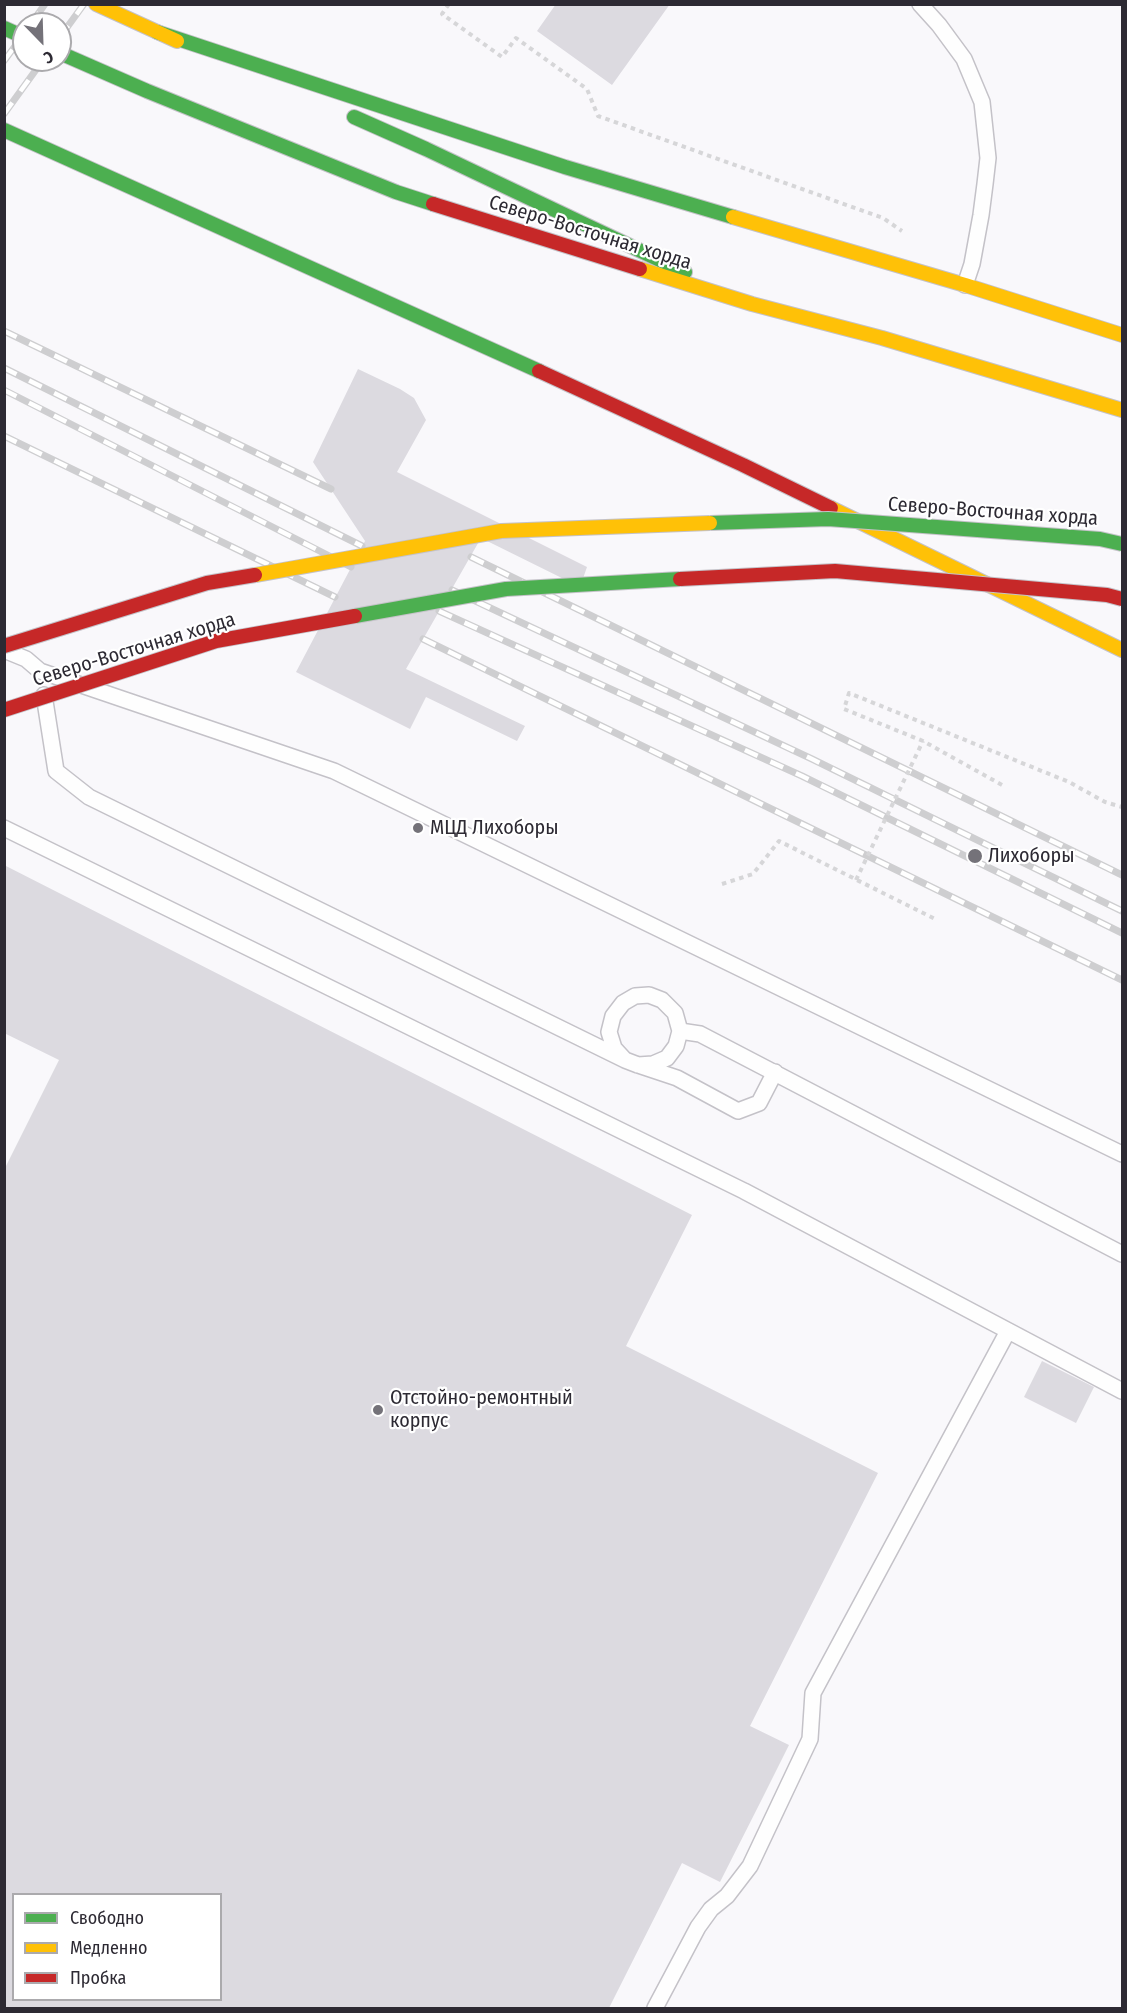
<!DOCTYPE html>
<meta charset="utf-8">
<style>
body{margin:0}
#map{position:relative;width:1127px;height:2013px;overflow:hidden;background:#f9f8fb;font-family:"Fira Sans Condensed",sans-serif}
canvas{display:block}
.frame{position:absolute;inset:0;border:6px solid #2d2a33;pointer-events:none}
.legend{position:absolute;left:12px;top:1893px;width:210px;height:108px;box-sizing:border-box;background:#fff;border:2px solid #abaaad;margin:0;padding:8px 10px;list-style:none;font-size:18px;color:#2d2a33}
.legend li{display:flex;align-items:center;gap:12px;height:30px}
.legend b{width:30px;border:2px solid #abaaad}
.north{position:absolute;left:12px;top:12px;width:60px;height:60px;box-sizing:border-box;background:#fff;border:2px solid #abaaad;border-radius:50%;rotate:157deg;font-size:16px;font-weight:700;line-height:24px;text-align:center;color:#2d2a33}
.north::after{content:'';display:block;margin:auto;width:21px;height:27px;background:#747279;clip-path:polygon(50% 0,100% 100%,50% 72%,0 100%)}
</style>
<div id="map">
<canvas width="1127" height="2013"></canvas>
<div class="frame"></div>
<ul class="legend">
<li><b style="height:8px;background:#4caf50"></b>Свободно</li>
<li><b style="height:8px;background:#ffc107"></b>Медленно</li>
<li><b style="height:8px;background:#c62828"></b>Пробка</li>
</ul>
<div class="north">С</div>
</div>
<script>
const ctx = document.querySelector('canvas').getContext('2d');
ctx.lineJoin = 'round';
function fillPath(path, color) { ctx.fillStyle = color; ctx.fill(path, 'evenodd'); }
const poly = rows => new Path2D(rows.map(r => 'M' + r).join(''));
function trace(path, color, width, dash) { ctx.strokeStyle = color; ctx.lineWidth = width; ctx.lineCap = dash ? 'butt' : 'round'; ctx.setLineDash(dash || []); ctx.stroke(path); }
function write(font, color, halo, rows, align = 'center') {
  ctx.font = font + ' "Fira Sans Condensed",sans-serif'; ctx.lineWidth = 4.5; ctx.setLineDash([]); ctx.textBaseline = 'middle'; ctx.strokeStyle = halo; ctx.fillStyle = color; for (const [text, x, y, turn = 0] of rows) {
    ctx.save(); ctx.translate(x, y); ctx.rotate((+turn || 0) * Math.PI / 180); ctx.textAlign = isNaN(turn) ? turn : align; if (halo) ctx.strokeText(text, 0, 0); ctx.fillText(text, 0, 0); ctx.restore();
  }
}
const building = poly([
 [556,4,670,4,612,85,537,31],
 [358,369,400,389,414,398,426,420,397,472,587,567,580,587,481,538,406,669,525,726,517,741,426,697,410,729,296,672,365,541,313,462],
 [4,865,692,1215,626,1346,878,1473,750,1726,789,1745,762,1799,720,1882,682,1863,609,2008,4,2008,4,1170,59,1060,4,1033],
 [14,1894,220,1894,220,2000,14,2000],
 [1042,1361,1094,1387,1076,1423,1024,1397]
]);
const path = poly([
 [449,4,442,14,502,57,516,38,587,89,598,116,883,218,902,231],
 [1002,785,923,741,844,709,849,693,1069,782,1105,802,1122,807],
 [722,884,753,874,779,841,937,920]
]);
const lane = poly([
 [920,4,939,25,964,59,982,102,988,158,985,184,981,215,972,264,965,285],
 [4,650,26,659,40,671,334,771,1122,1154],
 [44,695,56,771,89,797,625,1060],
 [4,828,744,1191,1122,1391],
 [680,1031,700,1034,1122,1254],
 [638,1065,653,1064,667,1058,676,1046,680,1031,675,1013,662,1000,649,995,635,996,623,1003,613,1016,609,1032,614,1048,625,1060,638,1065,677,1078,738,1111,759,1103,775,1072],
 [655,2008,698,1927,711,1909,727,1896,750,1866,810,1739,813,1693,1008,1331]
]);
const fast = poly([
 [4,28,24,37],
 [157,32,565,167,733,217],
 [60,53,147,91,396,192,433,204],
 [354,117,426,149,685,272],
 [4,130,539,371]
]);
const slow = poly([
 [96,4,177,41],
 [733,217,965,285,1122,335],
 [640,269,752,304,882,338,1122,410],
 [831,508,1122,650]
]);
const jam = poly([
 [433,204,640,269],
 [539,371,743,465,831,508]
]);
const rail = poly([
 [31,24,45,4],
 [60,37,84,4],
 [4,61,24,34],
 [4,114,43,60],
 [4,331,331,489],
 [4,368,362,546],
 [4,390,351,567],
 [4,436,335,597],
 [471,557,1122,875],
 [452,590,812,759,1122,911],
 [439,611,802,776,1122,933],
 [423,639,1122,980]
]);
const pathBridge = poly([
 [856,880,923,741]
]);
const fastBridge = poly([
 [710,523,828,519,1100,539,1122,544],
 [355,616,506,589,680,579]
]);
const slowBridge = poly([
 [255,575,501,531,710,523]
]);
const jamBridge = poly([
 [680,579,835,571,1107,595,1122,599],
 [4,646,207,583,255,575],
 [4,710,216,641,355,616]
]);
const markers = [
 [418,828,6,"#747279"],
 [975,856,8,"#747279"],
 [378,1410,6,"#747279"]
];
const streetNames = [
 ["Северо-Восточная хорда",590,233,17],
 ["Северо-Восточная хорда",993,512,4],
 ["Северо-Восточная хорда",134,650,-17]
];
const poiNames = [
 ["МЦД Лихоборы",430,828],
 ["Лихоборы",988,856],
 ["Отстойно-ремонтный",390,1398],
 ["корпус",390,1421]
];
fillPath(building, '#dcdae0');
trace(lane, '#c4c2c8', 18);
trace(fast, '#c4c2c8', 16);
trace(slow, '#c4c2c8', 16);
trace(jam, '#c4c2c8', 16);
trace(path, '#d6d6d8', 4, [4.5, 4.5]);
trace(lane, '#fefefe', 15);
trace(fast, '#4caf50', 14);
trace(slow, '#ffc107', 14);
trace(jam, '#c62828', 14);
trace(rail, '#ceced0', 7);
trace(rail, '#fff', 4.5, [14]);
trace(fastBridge, '#c4c2c8', 16, []);
trace(slowBridge, '#c4c2c8', 16, []);
trace(jamBridge, '#c4c2c8', 16, []);
trace(pathBridge, '#d6d6d8', 4, [4.5, 4.5]);
trace(fastBridge, '#4caf50', 14);
trace(slowBridge, '#ffc107', 14);
trace(jamBridge, '#c62828', 14);
for (const [x, y, r, color] of markers) { const dot = new Path2D(); dot.arc(x, y, r, 0, 2 * Math.PI); ctx.fillStyle = color; ctx.fill(dot); trace(dot, '#fff', 2); }
write('20px', '#2d2a33', '#fff', streetNames);
write('20px', '#2d2a33', '#fff', poiNames, 'left');
</script>
